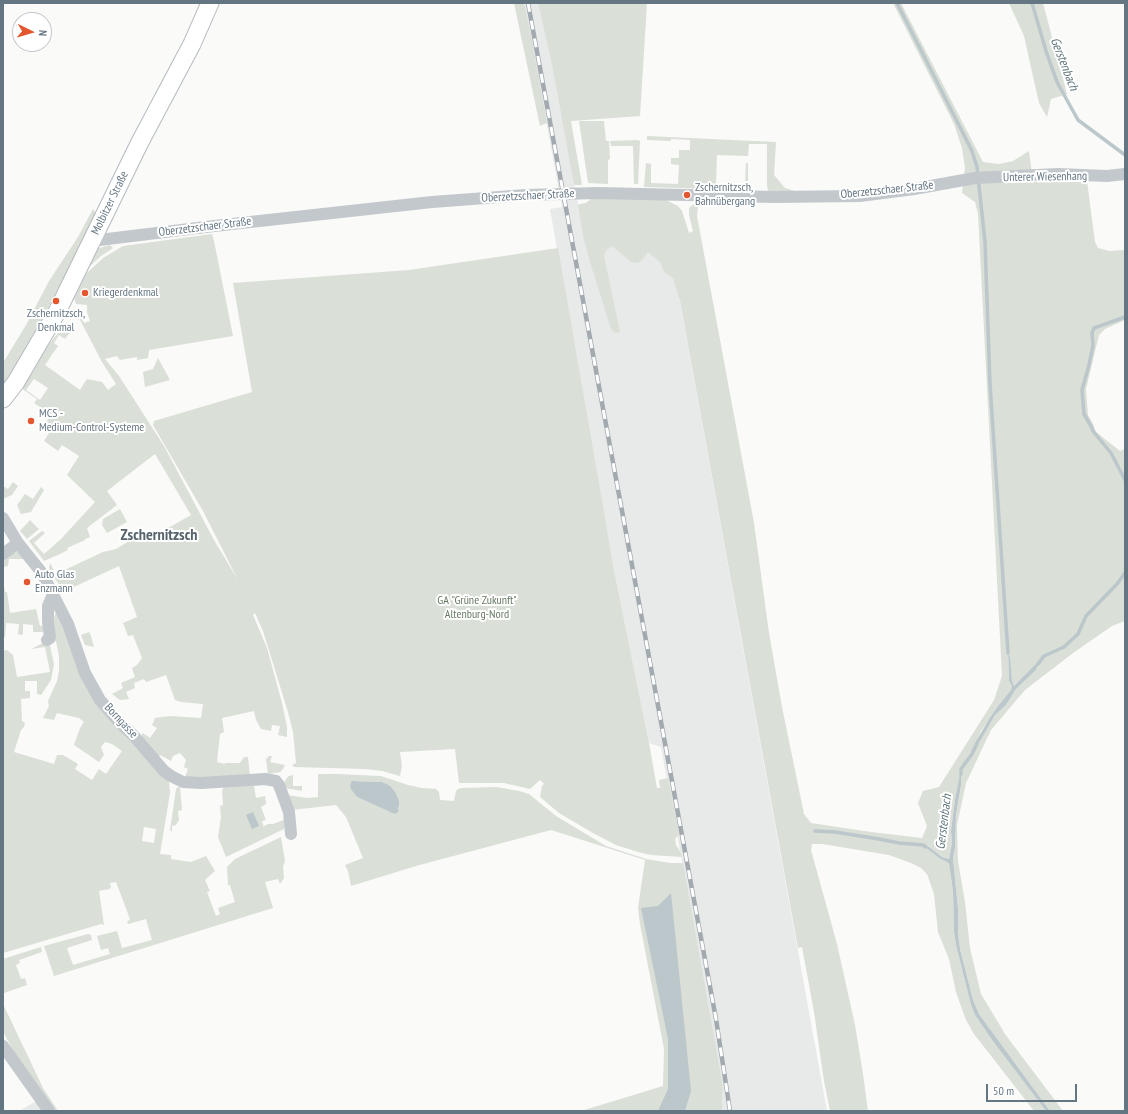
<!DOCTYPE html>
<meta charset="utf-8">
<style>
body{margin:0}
#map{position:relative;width:1128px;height:1114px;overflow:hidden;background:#fafaf8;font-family:"PT Sans Narrow",sans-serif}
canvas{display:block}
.frame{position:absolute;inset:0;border:4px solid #657683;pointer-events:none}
.north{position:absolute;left:12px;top:12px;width:40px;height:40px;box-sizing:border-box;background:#fff;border:1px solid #c1c8cd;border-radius:50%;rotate:95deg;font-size:11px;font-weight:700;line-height:16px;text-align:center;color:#657683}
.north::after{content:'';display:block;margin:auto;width:14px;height:18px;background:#e4572e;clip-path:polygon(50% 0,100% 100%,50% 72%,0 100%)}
.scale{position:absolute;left:986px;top:1084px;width:91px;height:18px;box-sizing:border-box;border:2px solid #657683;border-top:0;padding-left:5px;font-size:12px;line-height:14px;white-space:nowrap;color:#657683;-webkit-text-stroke:3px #fff;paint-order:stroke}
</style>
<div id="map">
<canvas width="1128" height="1114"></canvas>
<div class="frame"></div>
<div class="north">N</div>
<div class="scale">50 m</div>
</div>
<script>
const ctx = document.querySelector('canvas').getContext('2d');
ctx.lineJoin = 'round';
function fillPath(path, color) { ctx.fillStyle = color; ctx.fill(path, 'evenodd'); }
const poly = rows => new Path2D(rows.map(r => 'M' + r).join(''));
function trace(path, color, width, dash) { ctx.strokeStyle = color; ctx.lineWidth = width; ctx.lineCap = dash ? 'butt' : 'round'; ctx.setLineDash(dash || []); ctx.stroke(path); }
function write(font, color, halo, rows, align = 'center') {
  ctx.font = font + ' "PT Sans Narrow",sans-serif'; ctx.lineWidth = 4; ctx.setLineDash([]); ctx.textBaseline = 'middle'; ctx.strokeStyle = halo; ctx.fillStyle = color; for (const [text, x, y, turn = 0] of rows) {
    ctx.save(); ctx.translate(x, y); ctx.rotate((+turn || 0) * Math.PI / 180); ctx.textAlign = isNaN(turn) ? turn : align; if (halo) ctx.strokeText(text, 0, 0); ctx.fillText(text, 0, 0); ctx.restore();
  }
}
const built = poly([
 [524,3,538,3,552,65,578,204,586,203,662,203,827,1111,722,1111,723,1086,661,747,649,743,614,570,592,449,550,209,562,207],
 [38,1100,45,1111,19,1111]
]);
const green = poly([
 [514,3,524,3,532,40,547,123,540,126],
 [538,3,647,3,640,116,571,121,582,185,574,185,552,65],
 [893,3,901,3,983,162,999,164,1013,161,1029,151,1033,182,1087,181,1095,242,1098,248,1109,251,1125,250,1125,320,1105,329,1099,335,1086,389,1088,415,1093,424,1096,432,1120,451,1125,449,1125,621,1112,626,1073,653,1025,690,991,730,966,783,957,825,958,861,965,902,970,948,981,994,1005,1034,1063,1111,1050,1111,979,1014,973,1000,960,949,958,933,958,908,953,858,955,848,956,815,961,785,961,771,955,799,951,831,952,843,949,859,942,857,929,847,925,846,939,858,947,862,949,864,953,891,954,932,956,945,971,1005,975,1015,992,1040,1046,1111,1034,1111,974,1034,966,1020,956,992,949,959,938,932,934,894,927,874,921,868,911,863,889,855,822,844,812,844,811,850,837,944,855,1025,863,1074,868,1111,830,1111,824,1081,814,1012,802,947,798,948,680,301,673,278,664,272,660,262,648,252,643,259,638,263,631,262,612,246,606,250,604,256,620,332,615,333,611,329,591,265,583,236,578,205,586,203,591,199,631,199,666,200,678,206,682,211,689,233,693,231,689,215,689,208,695,203,703,201,714,202,698,207,697,216,754,523,769,633,782,707,804,814,811,823,871,832,922,838,927,826,918,803,923,791,939,787,994,700,1002,676,978,214,975,202,962,193,965,168,962,148,954,124],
 [1009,652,1012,682,1014,686,1040,661,1036,670,1016,689,1006,705,995,715,981,740,977,744,981,731,998,706,1011,690,1012,686,1009,681,1008,658],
 [1009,3,1043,3,1067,94,1051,99,1047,117,1039,103,1024,36],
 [579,121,604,121,606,141,609,141,610,159,608,160,608,184,588,183],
 [647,136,776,142,774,175,785,188,798,192,768,191,767,186,767,144,749,144,748,156,717,155,716,185,745,185,746,163,748,163,748,190,644,187,646,163,651,164,651,183,678,184,679,165,671,164,671,158,679,158,679,150,690,150,690,140,671,139,671,141,647,140],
 [637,140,640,141,638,184,634,184,633,146,611,146,610,141],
 [93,209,98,216,62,293,57,291,48,308,49,309,3,389,3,363,26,325,49,281,78,237],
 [212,234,214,241,233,336,149,350,148,358,137,360,137,357,120,360,117,356,105,359,119,376,164,446,214,540,238,580,203,511,153,425,154,421,252,392,233,283,409,270,558,248,614,570,649,743,657,788,660,788,659,780,668,778,679,834,675,839,676,845,681,853,681,857,651,855,638,852,616,845,593,833,559,813,540,797,542,786,544,784,540,780,530,789,504,783,459,783,455,749,400,752,402,766,400,776,382,771,365,769,294,767,292,765,296,763,293,732,288,712,263,631,255,613,253,615,267,648,282,703,287,727,287,737,278,735,280,726,272,725,271,731,261,729,256,720,254,711,222,718,224,732,220,734,217,762,225,764,225,763,240,763,244,757,248,757,250,777,185,777,188,769,184,767,186,760,180,753,173,756,171,761,160,755,157,758,141,736,143,733,150,738,157,728,152,725,155,718,170,716,201,718,203,704,181,702,175,700,166,675,146,682,144,679,134,683,135,688,126,692,129,699,120,700,112,694,123,688,121,683,135,677,132,668,137,665,142,658,133,635,128,636,123,623,137,617,119,566,63,592,49,568,50,563,56,574,103,552,116,549,144,532,149,539,191,515,155,454,107,491,117,505,87,528,90,537,85,539,85,540,67,548,68,550,60,554,44,561,29,541,42,531,45,533,34,543,44,554,61,539,95,502,67,475,79,456,62,445,58,451,44,441,51,430,44,425,51,415,34,403,37,399,21,388,50,343,66,323,69,324,71,331,65,339,59,335,54,343,58,346,45,365,80,390,87,379,102,382,108,390,116,384,102,362,77,314,81,314,84,323,90,321,87,312,87,305,76,304,74,298,86,274,103,258,123,246],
 [34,379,48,388,40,400,26,390],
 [110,245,113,248,101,256,90,266,86,265,91,254,99,248],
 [158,358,170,380,145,387,143,372,153,369],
 [13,482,18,486,12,495,3,499,3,486,8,489],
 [41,487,44,490,31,512,21,514,17,505,25,494,33,499],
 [120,509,127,522,107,533,102,525,103,519],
 [30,520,39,529,27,539,20,531],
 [18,551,27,559,9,559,8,566,3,567,3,558],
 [3,581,5,592,7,592,10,613,36,609,40,626,45,625,44,631,42,632,33,632,33,625,23,624,23,634,21,635,18,634,19,624,6,623,5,637,3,637],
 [56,612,57,612,82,674,169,781,170,793,160,854,171,855,171,859,191,862,206,856,215,871,205,880,210,891,207,892,216,916,220,914,218,908,235,902,230,885,228,885,227,867,235,859,281,837,285,861,283,867,284,878,280,884,278,879,265,882,273,908,54,976,44,946,88,934,91,935,92,940,67,948,73,965,110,954,108,948,101,950,97,936,117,931,122,948,152,940,146,919,128,924,127,922,130,919,116,882,110,883,111,888,109,889,99,891,104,925,101,924,3,953,3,651,7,650,13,655,17,677,50,672,45,647,31,649,43,643,48,643,50,646,54,664,51,680,41,695,37,694,37,681,25,681,25,691,30,691,30,698,21,699,22,721,25,723,24,727,21,730,14,752,54,764,57,755,63,755,78,764,75,769,92,780,99,769,106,774,122,751,112,744,105,742,101,747,104,755,99,762,74,745,80,728,84,722,79,718,57,713,54,720,43,718,49,706,48,701,57,681,59,670,59,656,55,636,54,618],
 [144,827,156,829,154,843,142,841],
 [89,632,91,636,94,647,85,645,81,635],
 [269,756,272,756,270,762,285,765,283,769,280,772,268,774,266,759],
 [318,774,337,774,381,776,408,785,422,788,436,789,439,792,440,800,454,801,456,791,458,789,461,788,497,787,519,791,529,794,556,816,606,846,646,859,670,863,683,863,723,1086,722,1111,581,1111,663,1086,664,1049,640,924,638,908,645,860,551,830,416,866,351,886,348,871,345,865,363,858,346,817,336,805,292,810,287,795,307,798,318,797],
 [353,781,382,782,399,801,399,809,390,812,357,797,350,785],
 [293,775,293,786,302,786,302,791,285,788,284,783,286,779,289,776],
 [264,785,254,786,256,798,265,796,266,804,261,807,266,820,262,821,264,828,264,826,268,824,273,824,286,819,284,829,226,857,218,837,221,817,220,806,223,805,222,791,224,786],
 [178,787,180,787,182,810,178,811,179,820,176,825,172,826,172,832,170,830,176,789],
 [41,947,42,952,19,960,20,963,16,965,21,979,25,978,27,985,4,993,4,1006,43,1088,58,1111,53,1111,14,1053,3,1031,3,959]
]);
const water = poly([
 [1008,650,1010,658,1012,681,1014,686,1040,660,1036,670,1016,689,1006,705,995,715,981,740,976,745,978,738,989,719,998,706,1011,690,1012,686,1009,681],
 [961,769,961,785,956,815,955,848,953,858,958,908,958,933,960,949,973,1000,979,1014,1050,1111,1046,1111,992,1040,975,1015,971,1005,956,945,954,932,953,891,949,864,947,862,939,858,923,845,929,847,942,857,949,859,952,843,951,831,955,799],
 [352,781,382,782,390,786,395,792,399,801,399,805,398,812,395,814,390,812,357,797,351,789,350,785],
 [253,812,259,826,252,829,246,815],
 [671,893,691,1091,685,1111,658,1111,668,1089,668,1039,641,908,658,906]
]);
const stream = poly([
 [897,3,972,151,977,167,985,242,990,384,1008,653],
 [1032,3,1046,51,1057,82,1078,120,1125,155],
 [1125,317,1094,328,1092,333,1093,345,1089,365,1082,390,1084,414,1091,426,1093,431,1111,453,1125,480],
 [1038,664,1044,656,1064,647,1078,634,1086,616,1117,584,1125,573],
 [961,774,961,769,972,754,978,741],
 [815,831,835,832,879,839,899,843,923,845,926,847]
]);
const street = poly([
 [91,241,214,226,432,202,526,195,597,193,775,197,860,196,914,189,975,178,1058,174,1107,176,1125,174],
 [3,518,18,543,42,573,68,624,85,673,100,700,119,722,133,735,164,771,171,776,183,782,201,783,265,779,276,781,279,785,289,812,291,834],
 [3,554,18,543],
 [47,640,50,638,48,621,48,606,53,594],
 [3,1046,49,1111]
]);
const secondary = poly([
 [3,399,16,382,57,312,140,142,192,44,210,3]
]);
const rail = poly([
 [528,3,716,1019,730,1111]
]);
const markers = [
 [687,195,4,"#e4572e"],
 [85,293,4,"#e4572e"],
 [56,301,4,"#e4572e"],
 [31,421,4,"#e4572e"],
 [27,582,4,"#e4572e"]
];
const streetNames = [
 ["Unterer Wiesenhang",1045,177,-1],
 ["Oberzetzschaer Straße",887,190,-6],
 ["Oberzetzschaer Straße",528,196,-3],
 ["Molbitzer Straße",110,203,-64],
 ["Oberzetzschaer Straße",205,227,-7],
 ["Borngasse",121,721,47]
];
const poiNames = [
 ["Zschernitzsch,",695,188],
 ["Bahnübergang",695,202],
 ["Kriegerdenkmal",93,293],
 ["Zschernitzsch,",56,314,"center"],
 ["Denkmal",56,328,"center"],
 ["MCS -",39,414],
 ["Medium-Control-Systeme",39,428],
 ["Auto Glas",35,575],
 ["Enzmann",35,589]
];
const parkNames = [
 ["GA \"Grüne Zukunft\"",477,601],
 ["Altenburg-Nord",477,615]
];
const waterNames = [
 ["Gerstenbach",1064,64,69],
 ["Gerstenbach",944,822,-83]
];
const districtNames = [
 ["Zschernitzsch",159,535]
];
fillPath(built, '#e8e9e9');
fillPath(green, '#dadfd7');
fillPath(water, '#bbc7cb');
trace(stream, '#bbc7cb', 3.5);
trace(secondary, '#b3babf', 19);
trace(street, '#c3c8cc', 12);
trace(secondary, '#fff', 17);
trace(rail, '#a2aab0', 4.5);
trace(rail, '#fff', 3, [9]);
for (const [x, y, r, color] of markers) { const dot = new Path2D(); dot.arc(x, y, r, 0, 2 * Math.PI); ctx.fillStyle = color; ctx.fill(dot); trace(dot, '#fff', 1.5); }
write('12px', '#657683', '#fff', streetNames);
write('12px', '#657683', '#fff', poiNames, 'left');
write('12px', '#687a64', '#fff', parkNames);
write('italic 13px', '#60757c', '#fff', waterNames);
write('bold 16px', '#57646e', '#fff', districtNames);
</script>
